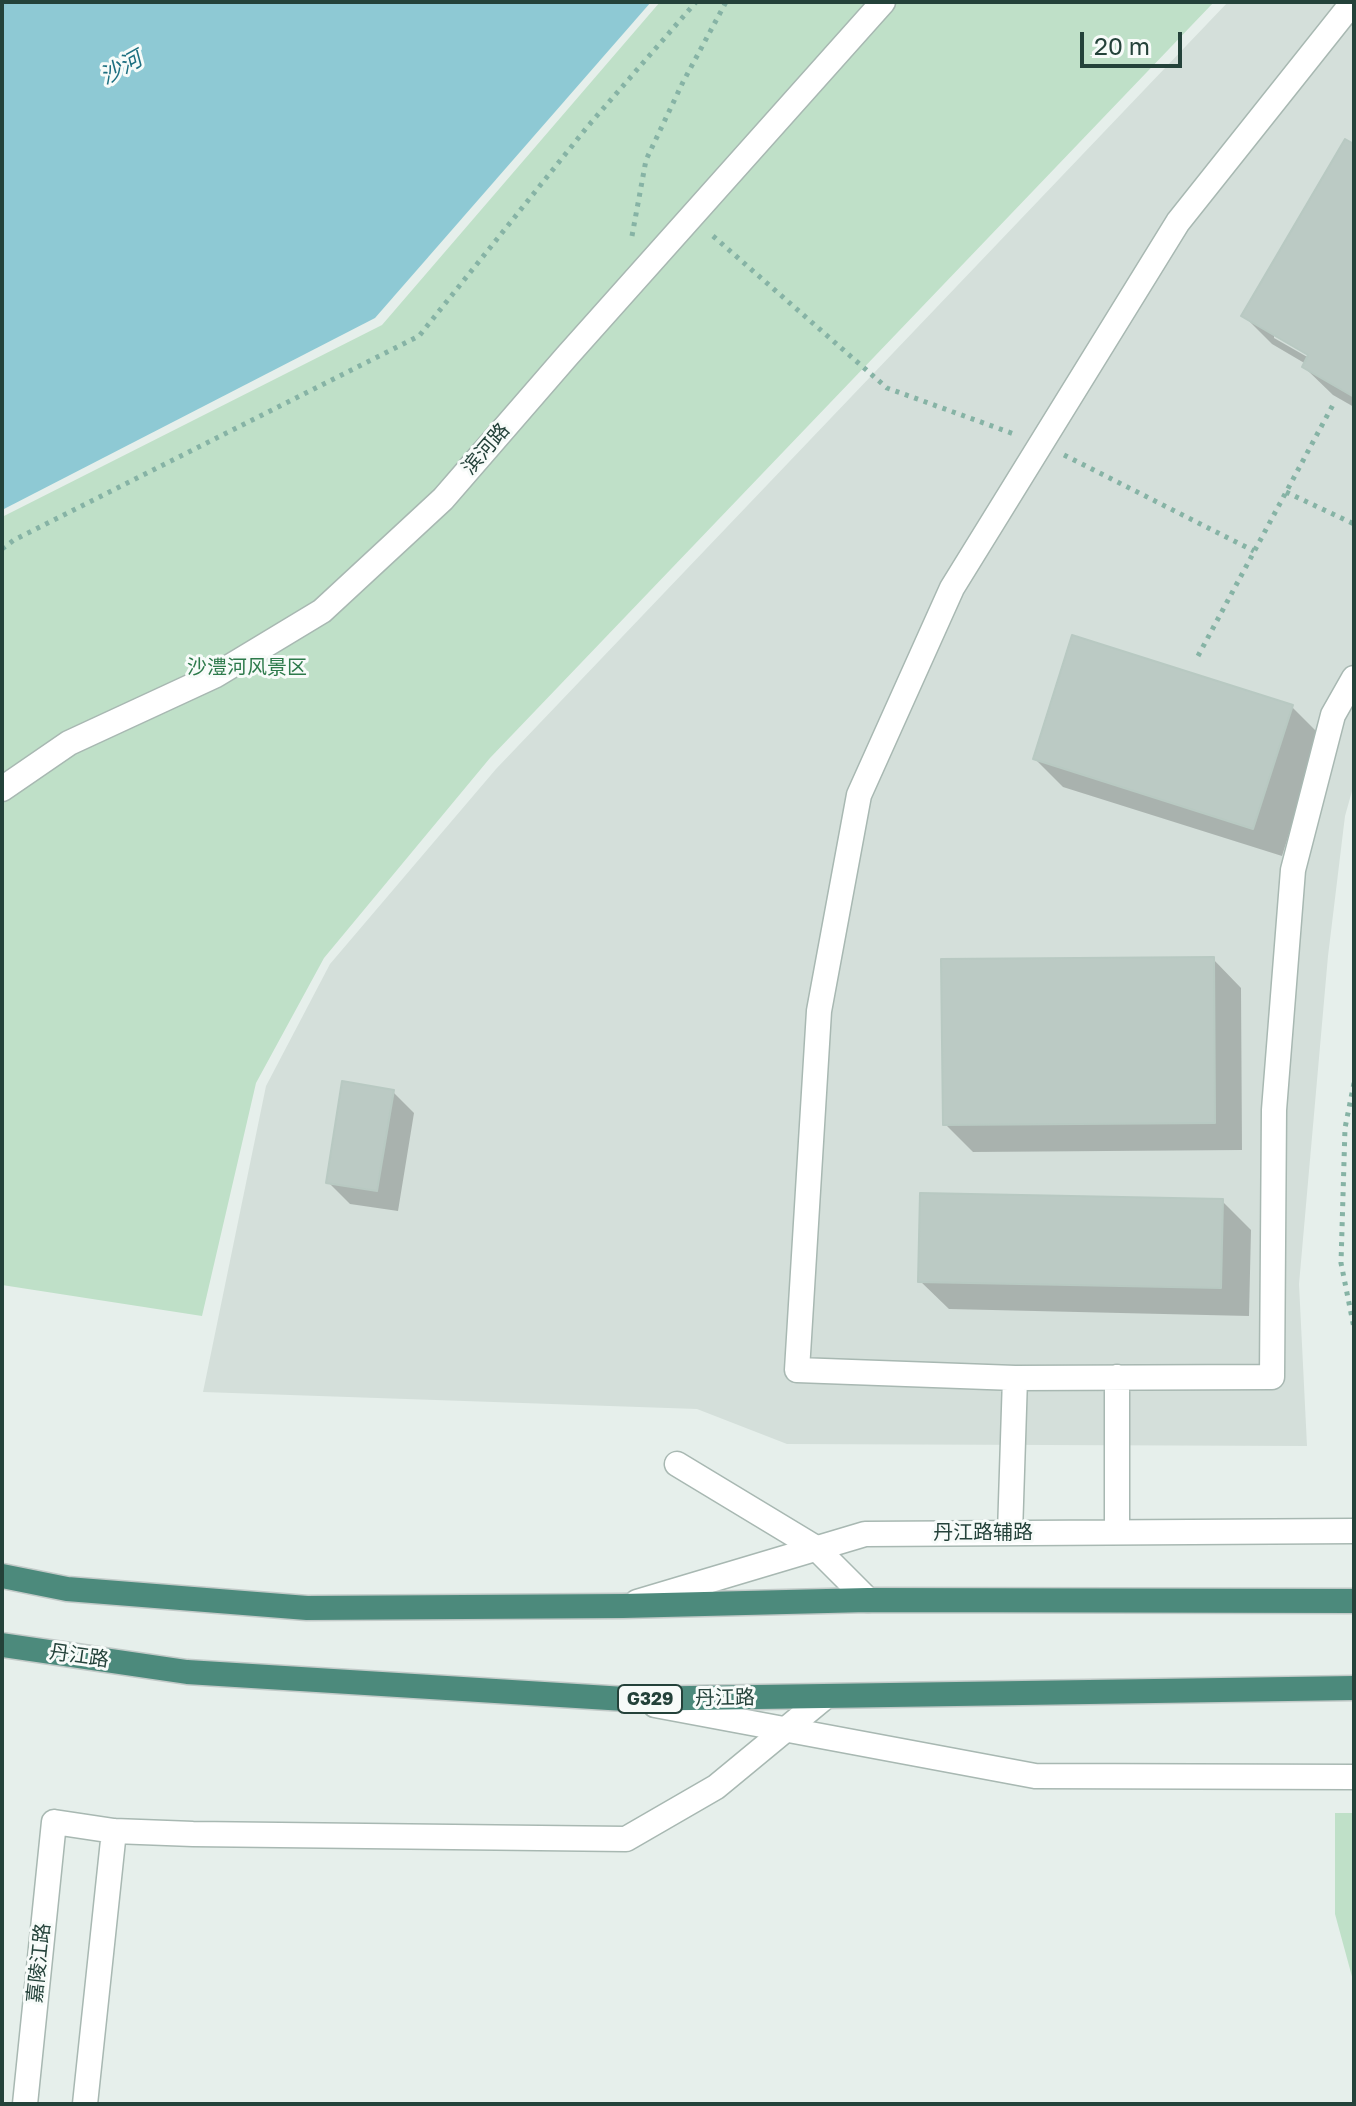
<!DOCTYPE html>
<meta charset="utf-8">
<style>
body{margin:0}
#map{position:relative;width:1356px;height:2106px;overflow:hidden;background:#e6efeb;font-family:"Golos Text",sans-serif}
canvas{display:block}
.frame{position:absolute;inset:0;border:4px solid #24423a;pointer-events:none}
.scale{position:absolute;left:1080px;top:32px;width:102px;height:36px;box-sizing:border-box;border:4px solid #24423a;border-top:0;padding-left:10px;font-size:24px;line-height:28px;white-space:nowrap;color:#24423a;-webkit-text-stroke:6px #f7fbf9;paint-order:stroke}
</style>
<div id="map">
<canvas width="1356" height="2106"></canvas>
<div class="frame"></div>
<div class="scale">20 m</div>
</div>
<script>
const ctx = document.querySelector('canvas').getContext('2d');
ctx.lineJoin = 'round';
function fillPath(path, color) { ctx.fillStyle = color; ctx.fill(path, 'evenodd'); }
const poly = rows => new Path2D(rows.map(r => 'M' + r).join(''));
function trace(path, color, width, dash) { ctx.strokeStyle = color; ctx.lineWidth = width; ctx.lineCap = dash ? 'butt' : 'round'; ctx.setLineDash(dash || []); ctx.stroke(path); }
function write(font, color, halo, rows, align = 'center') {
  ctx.font = font + ' "Golos Text","Noto Sans SC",sans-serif'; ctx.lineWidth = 6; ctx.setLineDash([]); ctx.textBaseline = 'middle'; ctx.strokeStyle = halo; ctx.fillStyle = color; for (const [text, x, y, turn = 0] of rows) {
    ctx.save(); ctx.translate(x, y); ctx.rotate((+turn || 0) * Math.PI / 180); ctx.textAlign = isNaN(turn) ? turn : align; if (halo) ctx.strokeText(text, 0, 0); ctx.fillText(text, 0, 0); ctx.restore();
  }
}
const built = poly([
 [1228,2,1354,2,1354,784,1345,816,1328,956,1299,1284,1307,1446,787,1444,697,1409,203,1392,266,1086,330,964,496,769]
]);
const green = poly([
 [660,2,1214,2,490,758,324,958,256,1083,202,1316,2,1285,2,517,382,325],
 [1335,1813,1354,1813,1354,1984,1335,1914]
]);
const water = poly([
 [2,2,651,2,375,318,2,510]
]);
const shadow = poly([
 [1354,147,1354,407,1333,395,1304,367,1306,364,1272,344,1244,316],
 [1274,333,1318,358,1316,362,1274,338],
 [1292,707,1320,735,1282,856,1063,787,1035,759],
 [1213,959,1241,988,1242,1150,973,1152,945,1124],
 [393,1092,414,1113,398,1211,350,1204,328,1182],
 [1222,1201,1251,1230,1249,1316,949,1309,920,1281]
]);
const building = poly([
 [1345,139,1354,144,1354,397,1302,367,1308,355,1241,316,1345,139],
 [1072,635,1293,705,1253,829,1033,759,1072,635],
 [1214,957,1215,1123,943,1125,941,959,1214,957],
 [342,1081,394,1090,377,1191,326,1183,342,1081],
 [920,1193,1223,1199,1221,1288,918,1282,920,1193]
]);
const path = poly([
 [632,236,646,160,683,82,726,2],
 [713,236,887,388,1014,434],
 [1064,455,1254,551],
 [1286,492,1354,524],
 [2,549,14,540,419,336,588,126,696,2],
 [1198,656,1335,401],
 [1354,1083,1345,1128,1341,1263,1354,1328]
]);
const minor = poly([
 [1353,2,1178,222,952,588,859,795,819,1011,797,1370,1015,1378,1272,1377,1274,1110,1293,870,1333,715,1354,678],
 [2,789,69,743,216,675,322,611,443,499,567,356,883,2],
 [1117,1377,1117,1532],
 [1010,1533,1015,1378],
 [637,1602,865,1534,1354,1531],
 [655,1705,1035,1776,1354,1777]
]);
const tertiary = poly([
 [677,1464,816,1548,868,1600],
 [25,2104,54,1822,114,1831,193,1834,626,1839,716,1787,825,1697],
 [85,2104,114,1831]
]);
const trunk = poly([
 [2,1576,67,1589,307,1608,623,1606,868,1600,1354,1601],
 [2,1645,187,1672,625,1699,1354,1688]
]);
const shields = [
 [650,1699,64]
];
const shieldNames = [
 ["G329",650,1699]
];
const streetNames = [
 ["滨河路",486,449,-49],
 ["丹江路辅路",983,1533],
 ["丹江路",79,1656,8],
 ["丹江路",725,1698,-1],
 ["嘉陵江路",39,1963,-84]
];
const parkNames = [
 ["沙澧河风景区",247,668]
];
const waterNames = [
 ["沙河",121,68,-29]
];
fillPath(built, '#d4dfda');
fillPath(green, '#bfe0c8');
fillPath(water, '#8ec9d4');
fillPath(shadow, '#0003');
fillPath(building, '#bbcac4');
trace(building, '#b8c9c2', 2);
trace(minor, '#a8b8b2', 27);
trace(tertiary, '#a8b8b2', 27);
trace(trunk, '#c2cac8', 27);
trace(path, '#86b3a5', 5, [4, 6]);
trace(minor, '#fff', 24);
trace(tertiary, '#fff', 24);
trace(trunk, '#4c8a7c', 24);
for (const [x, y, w] of shields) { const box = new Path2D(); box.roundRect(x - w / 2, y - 14, w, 28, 6); ctx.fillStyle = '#f7fbf9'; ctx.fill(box); trace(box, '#24423a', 2); }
write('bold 18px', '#24423a', null, shieldNames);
write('20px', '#24423a', '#f7fbf9', streetNames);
write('20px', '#2d7a4b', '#f7fbf9', parkNames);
write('italic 22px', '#1c6f80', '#f7fbf9', waterNames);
</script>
